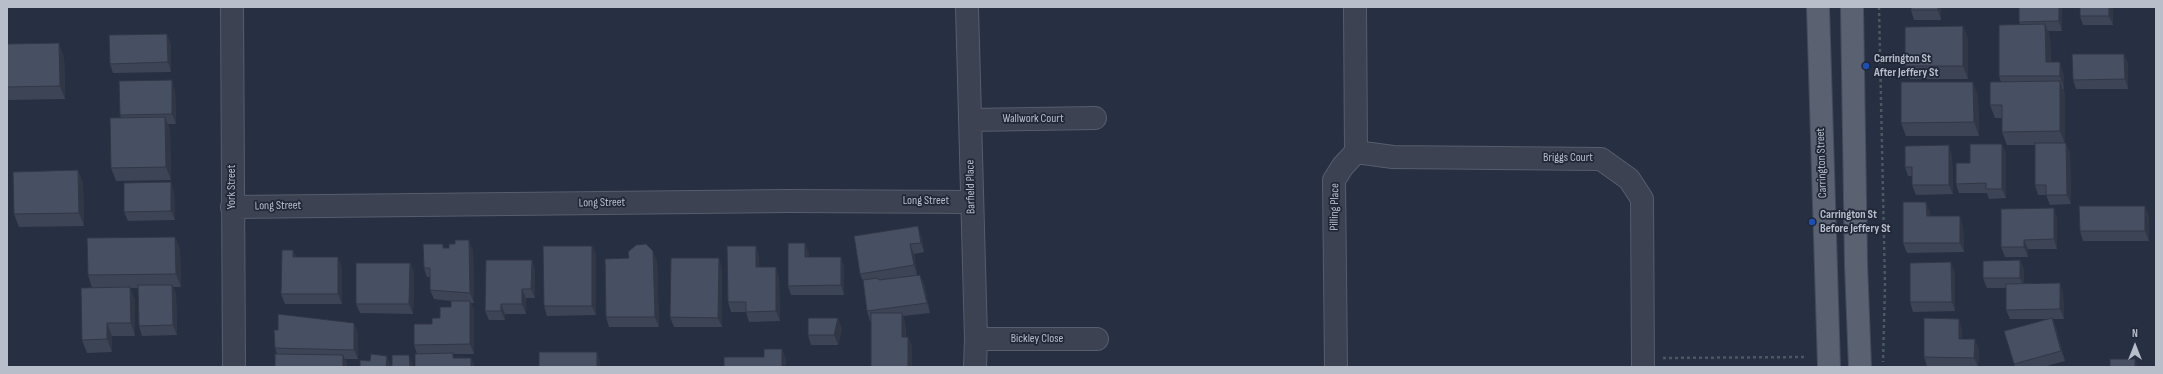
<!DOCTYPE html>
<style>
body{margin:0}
#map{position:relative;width:2163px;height:374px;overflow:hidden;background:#272f42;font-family:"Sofia Sans Condensed",sans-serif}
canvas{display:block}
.frame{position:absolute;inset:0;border:8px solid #b9becb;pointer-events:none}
.north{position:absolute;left:2115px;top:326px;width:40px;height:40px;-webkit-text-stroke:3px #202737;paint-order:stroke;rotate:0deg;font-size:11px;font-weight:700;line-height:16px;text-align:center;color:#b9becb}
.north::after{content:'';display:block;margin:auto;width:14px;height:18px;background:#b9becb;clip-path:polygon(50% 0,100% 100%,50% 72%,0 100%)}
</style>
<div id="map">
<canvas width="2163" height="374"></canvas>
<div class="frame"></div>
<div class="north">N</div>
</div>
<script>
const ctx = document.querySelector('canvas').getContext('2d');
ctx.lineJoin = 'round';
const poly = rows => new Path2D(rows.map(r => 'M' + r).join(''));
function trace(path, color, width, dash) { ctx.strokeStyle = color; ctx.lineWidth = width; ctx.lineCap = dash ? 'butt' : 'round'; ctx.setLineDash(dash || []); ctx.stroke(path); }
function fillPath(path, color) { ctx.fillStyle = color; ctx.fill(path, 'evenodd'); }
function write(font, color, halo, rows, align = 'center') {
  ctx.font = font + ' "Sofia Sans Condensed",sans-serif'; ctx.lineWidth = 3.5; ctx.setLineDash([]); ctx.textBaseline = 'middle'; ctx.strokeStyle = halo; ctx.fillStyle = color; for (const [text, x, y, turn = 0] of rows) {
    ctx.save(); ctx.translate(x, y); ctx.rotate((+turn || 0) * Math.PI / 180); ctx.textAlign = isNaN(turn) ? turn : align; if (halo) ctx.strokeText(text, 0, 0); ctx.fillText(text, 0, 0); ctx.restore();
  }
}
const path = poly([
 [1879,7,1885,285,1883,362],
 [1663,358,1805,357]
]);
const minor = poly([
 [232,7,234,367],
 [967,7,976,339,975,367],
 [970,120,1095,118],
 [1356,152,1393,157,1601,159,1629,179,1642,199,1643,367],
 [232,207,788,201,971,202],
 [976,339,1097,339],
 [1336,367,1334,180,1343,166,1356,152,1355,7]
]);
const major = poly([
 [1818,7,1829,367],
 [1852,7,1856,264,1860,367]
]);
const wall = poly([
 [1911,7,1941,7,1941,20,1914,20,1911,10],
 [2019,7,2062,7,2062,31,2048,31,2050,37,2051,62,2064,75,2064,89,2063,89,2065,95,2065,143,2070,153,2071,204,2050,205,2046,195,2038,195,2035,185,2035,145,2007,145,2002,132,2002,118,1995,118,1990,105,2001,82,1999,76,2020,24,2019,22],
 [2113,7,2113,25,2083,25,2080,16],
 [1963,26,1968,39,1968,79,1910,79,1905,66],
 [7,44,64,56,65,99,7,100],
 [171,44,171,72,113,73,110,64],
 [2128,63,2128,89,2076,89,2073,80],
 [175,90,176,124,168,124,170,130,171,180,116,181,111,168,121,118,120,115],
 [1978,95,1979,136,1906,136,1901,123],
 [2006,153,2006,198,1989,199,1987,193,1959,193,1956,184,1970,163],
 [1952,155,1953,194,1916,195,1912,185,1912,176,1908,176,1905,167],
 [78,170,83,184,84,226,19,227,14,214],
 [174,192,175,220,128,221,124,212],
 [1930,212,1930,216,1963,226,1964,252,1907,253,1903,243],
 [2149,215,2149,241,2083,241,2080,231],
 [2057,218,2057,249,2028,249,2028,257,2005,257,2001,247],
 [921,235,924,252,914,254,917,275,905,277,920,275,924,284,930,313,903,316,905,323,906,337,908,337,912,347,912,367,871,321,870,321,867,311,863,281,860,274],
 [175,237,180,250,181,287,173,287,176,294,177,335,142,336,139,326,138,288,130,288,135,300,135,336,112,336,112,352,87,353,82,340,92,288,88,275],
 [443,244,444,248,473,250,474,303,471,303,474,310,474,354,453,354,454,358,471,358,475,367,415,367,417,354,414,345,432,324,440,318,451,307,451,301,434,299,430,290,430,277,427,277,424,268],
 [592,246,596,255,596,315,547,316,544,306],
 [756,246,759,256,759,267,779,277,780,321,749,322,746,312,731,312,728,302],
 [293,250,296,257,342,267,342,304,285,304,281,294],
 [809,253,809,257,841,257,844,267,844,295,791,295,788,286],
 [532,260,535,270,535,298,526,298,526,314,505,314,505,320,489,320,485,311],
 [2020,260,2024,270,2024,284,2060,283,2063,293,2064,319,2053,319,2056,328,2065,361,2043,367,2015,367,2014,364,2047,319,2010,319,2006,310,2006,288,1987,288,1983,278],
 [657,261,659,327,609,327,606,317],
 [410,263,414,273,413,314,360,313,356,304],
 [722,268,722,327,674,327,670,317],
 [1955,272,1955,311,1913,312,1910,302],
 [842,328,838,345,811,345,808,335],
 [1962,329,1962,339,1979,349,1978,367,1927,367,1924,357],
 [358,333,358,359,345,359,347,364,347,367,275,367,277,354,275,348]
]);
const shadedWall = poly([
 [1938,7,1941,7,1941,20,1938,10],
 [2059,7,2062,7,2062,31,2059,21],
 [2109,7,2113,7,2113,25,2109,16],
 [2045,24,2050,37,2051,75,2046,62],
 [1963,26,1968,39,1968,79,1963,66],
 [167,34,171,44,171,72,168,62],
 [59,43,64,56,65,99,60,86],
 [2124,54,2128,63,2128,89,2125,79],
 [2060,62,2064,75,2064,89,2060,76],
 [172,80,175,90,176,124,172,114],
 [2060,81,2065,95,2065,144,2060,131],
 [1973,82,1978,95,1979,136,1974,122],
 [165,117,170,130,171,180,166,167],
 [2066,143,2070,153,2071,204,2067,195],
 [2002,144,2006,153,2006,198,2002,189],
 [1949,145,1952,155,1953,194,1949,185],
 [78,170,83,184,84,226,79,213],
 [171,182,174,192,175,220,171,211],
 [1926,202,1930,212,1930,226,1927,216],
 [2145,206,2149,215,2149,241,2145,231],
 [2054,208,2057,218,2057,249,2054,239],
 [1960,216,1963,226,1964,252,1960,243],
 [918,226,921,235,924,252,921,243],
 [175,237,180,250,181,287,176,274],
 [469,240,473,250,474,303,470,293],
 [2024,240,2028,249,2028,257,2024,247],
 [805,243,809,253,809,267,805,257],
 [910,244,914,254,917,275,914,265],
 [592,246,596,255,596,315,592,306],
 [756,246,759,256,760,277,756,267],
 [293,250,297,260,293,257],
 [653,251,657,261,659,327,655,317],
 [338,257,342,267,342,304,338,294],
 [841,257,844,267,844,295,841,285],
 [719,258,722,268,722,327,718,318],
 [532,260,535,270,535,298,531,289],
 [2020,260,2024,270,2024,288,2020,278],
 [1951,262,1955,272,1955,311,1952,302],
 [410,263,414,273,413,314,409,304],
 [776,267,779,277,780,321,776,311],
 [920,275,924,284,930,313,927,303],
 [2060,283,2063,293,2064,319,2060,309],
 [172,285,176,294,177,335,173,325],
 [130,287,135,300,135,336,131,323],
 [522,289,526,298,526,314,522,304],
 [470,301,474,310,474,354,470,344],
 [501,304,505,314,505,320,501,311],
 [902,313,905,323,906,347,902,337],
 [838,318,842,328,838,345,834,335],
 [2052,318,2056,328,2065,361,2061,351],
 [1959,319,1962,329,1962,348,1959,339],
 [107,323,112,336,112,352,107,339],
 [354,323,358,333,358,359,354,350],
 [908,337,912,347,912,367,908,367],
 [1975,339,1979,349,1978,367,1974,358],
 [782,349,786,359,786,367,782,367],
 [597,352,600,361,600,367,597,367],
 [343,355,347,364,347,367,343,367],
 [409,355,413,365,413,367,410,367],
 [387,356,391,366,391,367,386,367],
 [471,358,475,367,471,367],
 [2135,359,2137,364,2137,367,2135,367]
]);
const building = poly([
 [1911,7,1938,7,1938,10,1911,10,1911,7],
 [2019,7,2059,7,2059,21,2019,22,2019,7],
 [2080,7,2109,7,2109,16,2080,16,2080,7],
 [2045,24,2046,62,2060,62,2060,76,1999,76,1999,25,2045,24],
 [1963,26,1963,66,1905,66,1905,27,1963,26],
 [167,34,168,62,110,64,109,35,167,34],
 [59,43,60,86,7,87,7,44,59,43],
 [2072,54,2124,54,2125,79,2073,80,2072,54],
 [172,80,172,114,120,115,119,81,172,80],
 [2060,81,2060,131,2002,132,2002,105,1990,105,1990,82,2060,81],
 [1901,82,1973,82,1974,122,1901,123,1901,82],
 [165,117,166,167,111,168,110,118,165,117],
 [2035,143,2066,143,2067,195,2046,195,2046,185,2035,185,2035,143],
 [1970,144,2002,144,2002,189,1986,189,1986,183,1956,184,1956,163,1970,163,1970,144],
 [1949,145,1949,185,1912,185,1912,167,1905,167,1905,146,1949,145],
 [78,170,79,213,14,214,13,172,78,170],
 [171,182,171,211,124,212,124,183,171,182],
 [1903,202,1926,202,1927,216,1960,216,1960,243,1903,243,1903,202],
 [2079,206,2145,206,2145,231,2080,231,2079,206],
 [2054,208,2054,239,2024,240,2024,247,2001,247,2001,209,2054,208],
 [918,226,921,243,910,244,914,265,860,274,854,236,918,226],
 [175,237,176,274,88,275,87,238,175,237],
 [455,240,469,240,470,293,430,290,430,268,424,268,423,244,443,244,443,248,449,248,449,244,455,244,455,240],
 [788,243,805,243,805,257,841,257,841,285,788,286,788,243],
 [646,244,653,251,655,317,606,317,605,259,629,258,628,252,636,245,646,244],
 [543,246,592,246,592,306,544,306,543,246],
 [727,246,756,246,756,267,776,267,776,311,746,312,746,302,728,302,727,246],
 [282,250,293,250,293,257,338,257,338,294,281,294,282,250],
 [671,258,719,258,718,318,670,317,671,258],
 [486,260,532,260,531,289,522,289,522,304,501,304,501,311,485,311,486,260],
 [2020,260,2020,278,1983,278,1983,261,2020,260],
 [1951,262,1952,302,1910,302,1910,263,1951,262],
 [356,263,410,263,409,304,356,304,356,263],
 [920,275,927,303,867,311,863,280,878,278,879,280,920,275],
 [2060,283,2060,309,2006,310,2006,284,2060,283],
 [138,285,172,285,173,325,139,326,138,285],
 [130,287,131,323,107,323,107,339,82,340,81,288,130,287],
 [451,301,470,301,470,344,414,345,414,324,432,324,432,318,440,318,440,307,451,307,451,301],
 [871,313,902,313,902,337,908,337,908,367,871,367,871,313],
 [278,314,354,323,354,350,275,348,274,330,278,330,278,314],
 [808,318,838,318,834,335,808,335,808,318],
 [1924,318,1959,319,1959,339,1975,339,1974,358,1924,357,1924,318],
 [2052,318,2061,351,2014,364,2004,331,2052,318],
 [764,349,782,349,782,367,724,367,724,357,764,357,764,349],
 [539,352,597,352,597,367,539,367,539,352],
 [453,353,453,358,471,358,471,367,415,367,415,354,453,353],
 [275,354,343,355,343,367,275,367,275,354],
 [371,354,387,356,386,367,360,367,360,360,370,361,371,354],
 [392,355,409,355,410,367,392,367,392,355],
 [2110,359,2135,359,2135,367,2110,367,2110,359]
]);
const markers = [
 [1866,66,4,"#1a4fb4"],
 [1812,222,4,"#1a4fb4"]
];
const poiNames = [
 ["Carrington St",1874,59],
 ["After Jeffery St",1874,73],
 ["Carrington St",1820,215],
 ["Before Jeffery St",1820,229]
];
const streetNames = [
 ["Wallwork Court",1033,119],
 ["Briggs Court",1568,158],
 ["Carrington Street",1822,163,-92],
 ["York Street",232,187,-90],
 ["Barfield Place",971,187,-91],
 ["Long Street",926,201],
 ["Long Street",602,203,-1],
 ["Long Street",278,206,-1],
 ["Pilling Place",1335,207,-89],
 ["Bickley Close",1037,339]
];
trace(minor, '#575d6c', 24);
trace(major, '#454b5b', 24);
trace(path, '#485a5f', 2.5, [3, 3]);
trace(minor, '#3c4251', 22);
trace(major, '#5a6171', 22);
fillPath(wall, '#3d4455');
fillPath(shadedWall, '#323745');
fillPath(building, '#474f63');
trace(building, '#323745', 1);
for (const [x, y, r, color] of markers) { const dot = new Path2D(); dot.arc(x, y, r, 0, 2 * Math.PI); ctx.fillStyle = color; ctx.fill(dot); trace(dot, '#202737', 1.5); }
write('bold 12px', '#b9becb', '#202737', poiNames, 'left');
write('12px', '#b9becb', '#202737', streetNames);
</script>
